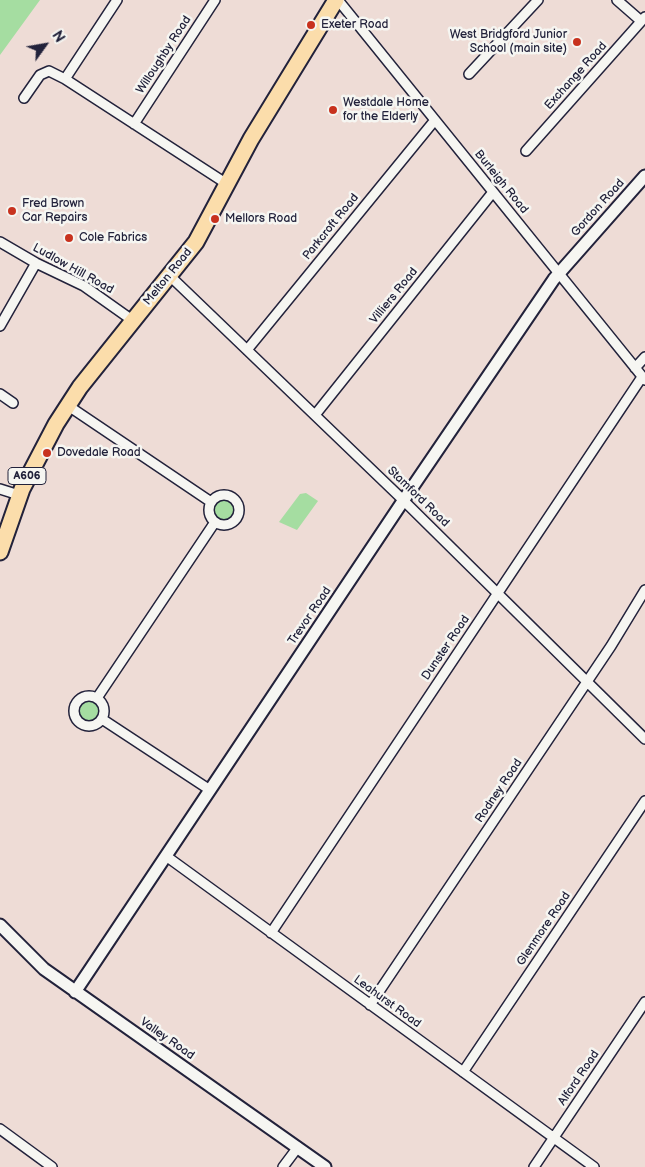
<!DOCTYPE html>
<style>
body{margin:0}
#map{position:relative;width:645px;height:1167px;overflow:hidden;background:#eedcd6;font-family:"Balsamiq Sans",sans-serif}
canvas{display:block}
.north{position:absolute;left:20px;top:20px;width:50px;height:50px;-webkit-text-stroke:4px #f6f6f2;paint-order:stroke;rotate:58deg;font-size:14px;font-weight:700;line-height:20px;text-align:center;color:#22223b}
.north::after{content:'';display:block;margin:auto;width:18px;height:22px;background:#22223b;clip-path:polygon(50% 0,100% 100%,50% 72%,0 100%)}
</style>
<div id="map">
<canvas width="645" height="1167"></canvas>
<div class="north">N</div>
</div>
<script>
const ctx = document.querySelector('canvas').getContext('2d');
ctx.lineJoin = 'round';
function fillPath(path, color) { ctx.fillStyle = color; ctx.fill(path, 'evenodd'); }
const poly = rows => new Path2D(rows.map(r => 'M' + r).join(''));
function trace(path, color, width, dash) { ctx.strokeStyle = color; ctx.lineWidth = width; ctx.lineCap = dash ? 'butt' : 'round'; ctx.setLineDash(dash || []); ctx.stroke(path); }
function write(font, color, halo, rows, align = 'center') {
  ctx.font = font + ' "Balsamiq Sans",sans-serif'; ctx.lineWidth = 5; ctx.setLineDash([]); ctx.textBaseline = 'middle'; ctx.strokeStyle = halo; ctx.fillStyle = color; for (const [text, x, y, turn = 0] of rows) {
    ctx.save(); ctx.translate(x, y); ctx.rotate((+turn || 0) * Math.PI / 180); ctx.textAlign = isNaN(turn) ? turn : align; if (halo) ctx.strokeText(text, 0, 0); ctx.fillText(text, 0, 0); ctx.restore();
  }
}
const green = poly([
 [0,0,40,0,0,55],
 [306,493,318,501,297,530,279,522,300,494],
 '212 510a11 11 0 1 1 22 0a11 11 0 1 1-22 0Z',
 '78 711a11 11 0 1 1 22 0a11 11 0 1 1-22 0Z'
]);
const minor = poly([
 [338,0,645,380],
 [617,0,641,21],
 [469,74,538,0],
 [65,79,117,0],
 [24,98,40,75,49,71,65,79,227,184],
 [134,124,215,0],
 [526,151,645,17],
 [0,242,36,263,84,286,132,320],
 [170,276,400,497,645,739],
 [0,326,36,263],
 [247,350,435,120],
 [635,368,645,357],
 [0,394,13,403],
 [67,405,211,502],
 [315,415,493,192],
 [0,489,19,495],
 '209 510a15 15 0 1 1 30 0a15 15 0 1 1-30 0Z',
 '74 711a15 15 0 1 1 30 0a15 15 0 1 1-30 0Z',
 [97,698,215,522],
 [102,719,210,790],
 [166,856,594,1167],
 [271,933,642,377],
 [370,1005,611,646,645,590],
 [463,1072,645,801],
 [0,1129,52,1167],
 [283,1167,298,1147],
 [534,1167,645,1002]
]);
const tertiary = poly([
 [0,925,44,969,325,1167],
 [75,992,403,501,554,279,645,176]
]);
const primary = poly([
 [0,552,22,489,56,424,80,387,196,242,251,139,336,0]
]);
const markers = [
 [311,25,5,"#c8321e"],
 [577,42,5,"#c8321e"],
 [333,110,5,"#c8321e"],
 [12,211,5,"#c8321e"],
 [215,219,5,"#c8321e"],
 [69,238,5,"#c8321e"],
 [47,453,5,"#c8321e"]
];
const shields = [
 [27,476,38]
];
const shieldNames = [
 ["A606",27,476]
];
const poiNames = [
 ["Exeter Road",321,25],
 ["West Bridgford Junior",567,35,"right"],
 ["School (main site)",567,49,"right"],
 ["Westdale Home",343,103],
 ["for the Elderly",343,117],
 ["Fred Brown",22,204],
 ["Car Repairs",22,218],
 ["Mellors Road",225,219],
 ["Cole Fabrics",79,238],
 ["Dovedale Road",57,453]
];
const streetNames = [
 ["Willoughby Road",164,55,-57],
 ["Exchange Road",576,76,-48],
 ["Burleigh Road",501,182,51],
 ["Gordon Road",598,208,-48],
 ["Parkcroft Road",331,227,-51],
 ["Ludlow Hill Road",73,269,29],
 ["Melton Road",168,277,-51],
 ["Villiers Road",394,296,-51],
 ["Stamford Road",418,497,44],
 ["Trevor Road",310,616,-56],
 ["Dunster Road",446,648,-56],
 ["Rodney Road",499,791,-56],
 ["Glenmore Road",544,929,-56],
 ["Leahurst Road",387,1002,36],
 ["Valley Road",167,1039,35],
 ["Alford Road",579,1078,-56]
];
fillPath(green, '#a5dda1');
trace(minor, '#22223b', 12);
trace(tertiary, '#22223b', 15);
trace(primary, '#22223b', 19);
trace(minor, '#f6f6f2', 9);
trace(tertiary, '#f6f6f2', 11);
trace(primary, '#fbddab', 15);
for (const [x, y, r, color] of markers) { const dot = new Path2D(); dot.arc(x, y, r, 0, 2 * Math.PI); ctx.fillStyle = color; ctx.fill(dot); trace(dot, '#f6f6f2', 2); }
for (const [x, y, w] of shields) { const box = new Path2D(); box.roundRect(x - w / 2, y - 8.5, w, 17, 4); ctx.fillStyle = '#f6f6f2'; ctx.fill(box); trace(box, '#22223b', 1); }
write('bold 11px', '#22223b', null, shieldNames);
write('12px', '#22223b', '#f6f6f2', poiNames, 'left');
write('12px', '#22223b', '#f6f6f2', streetNames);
</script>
